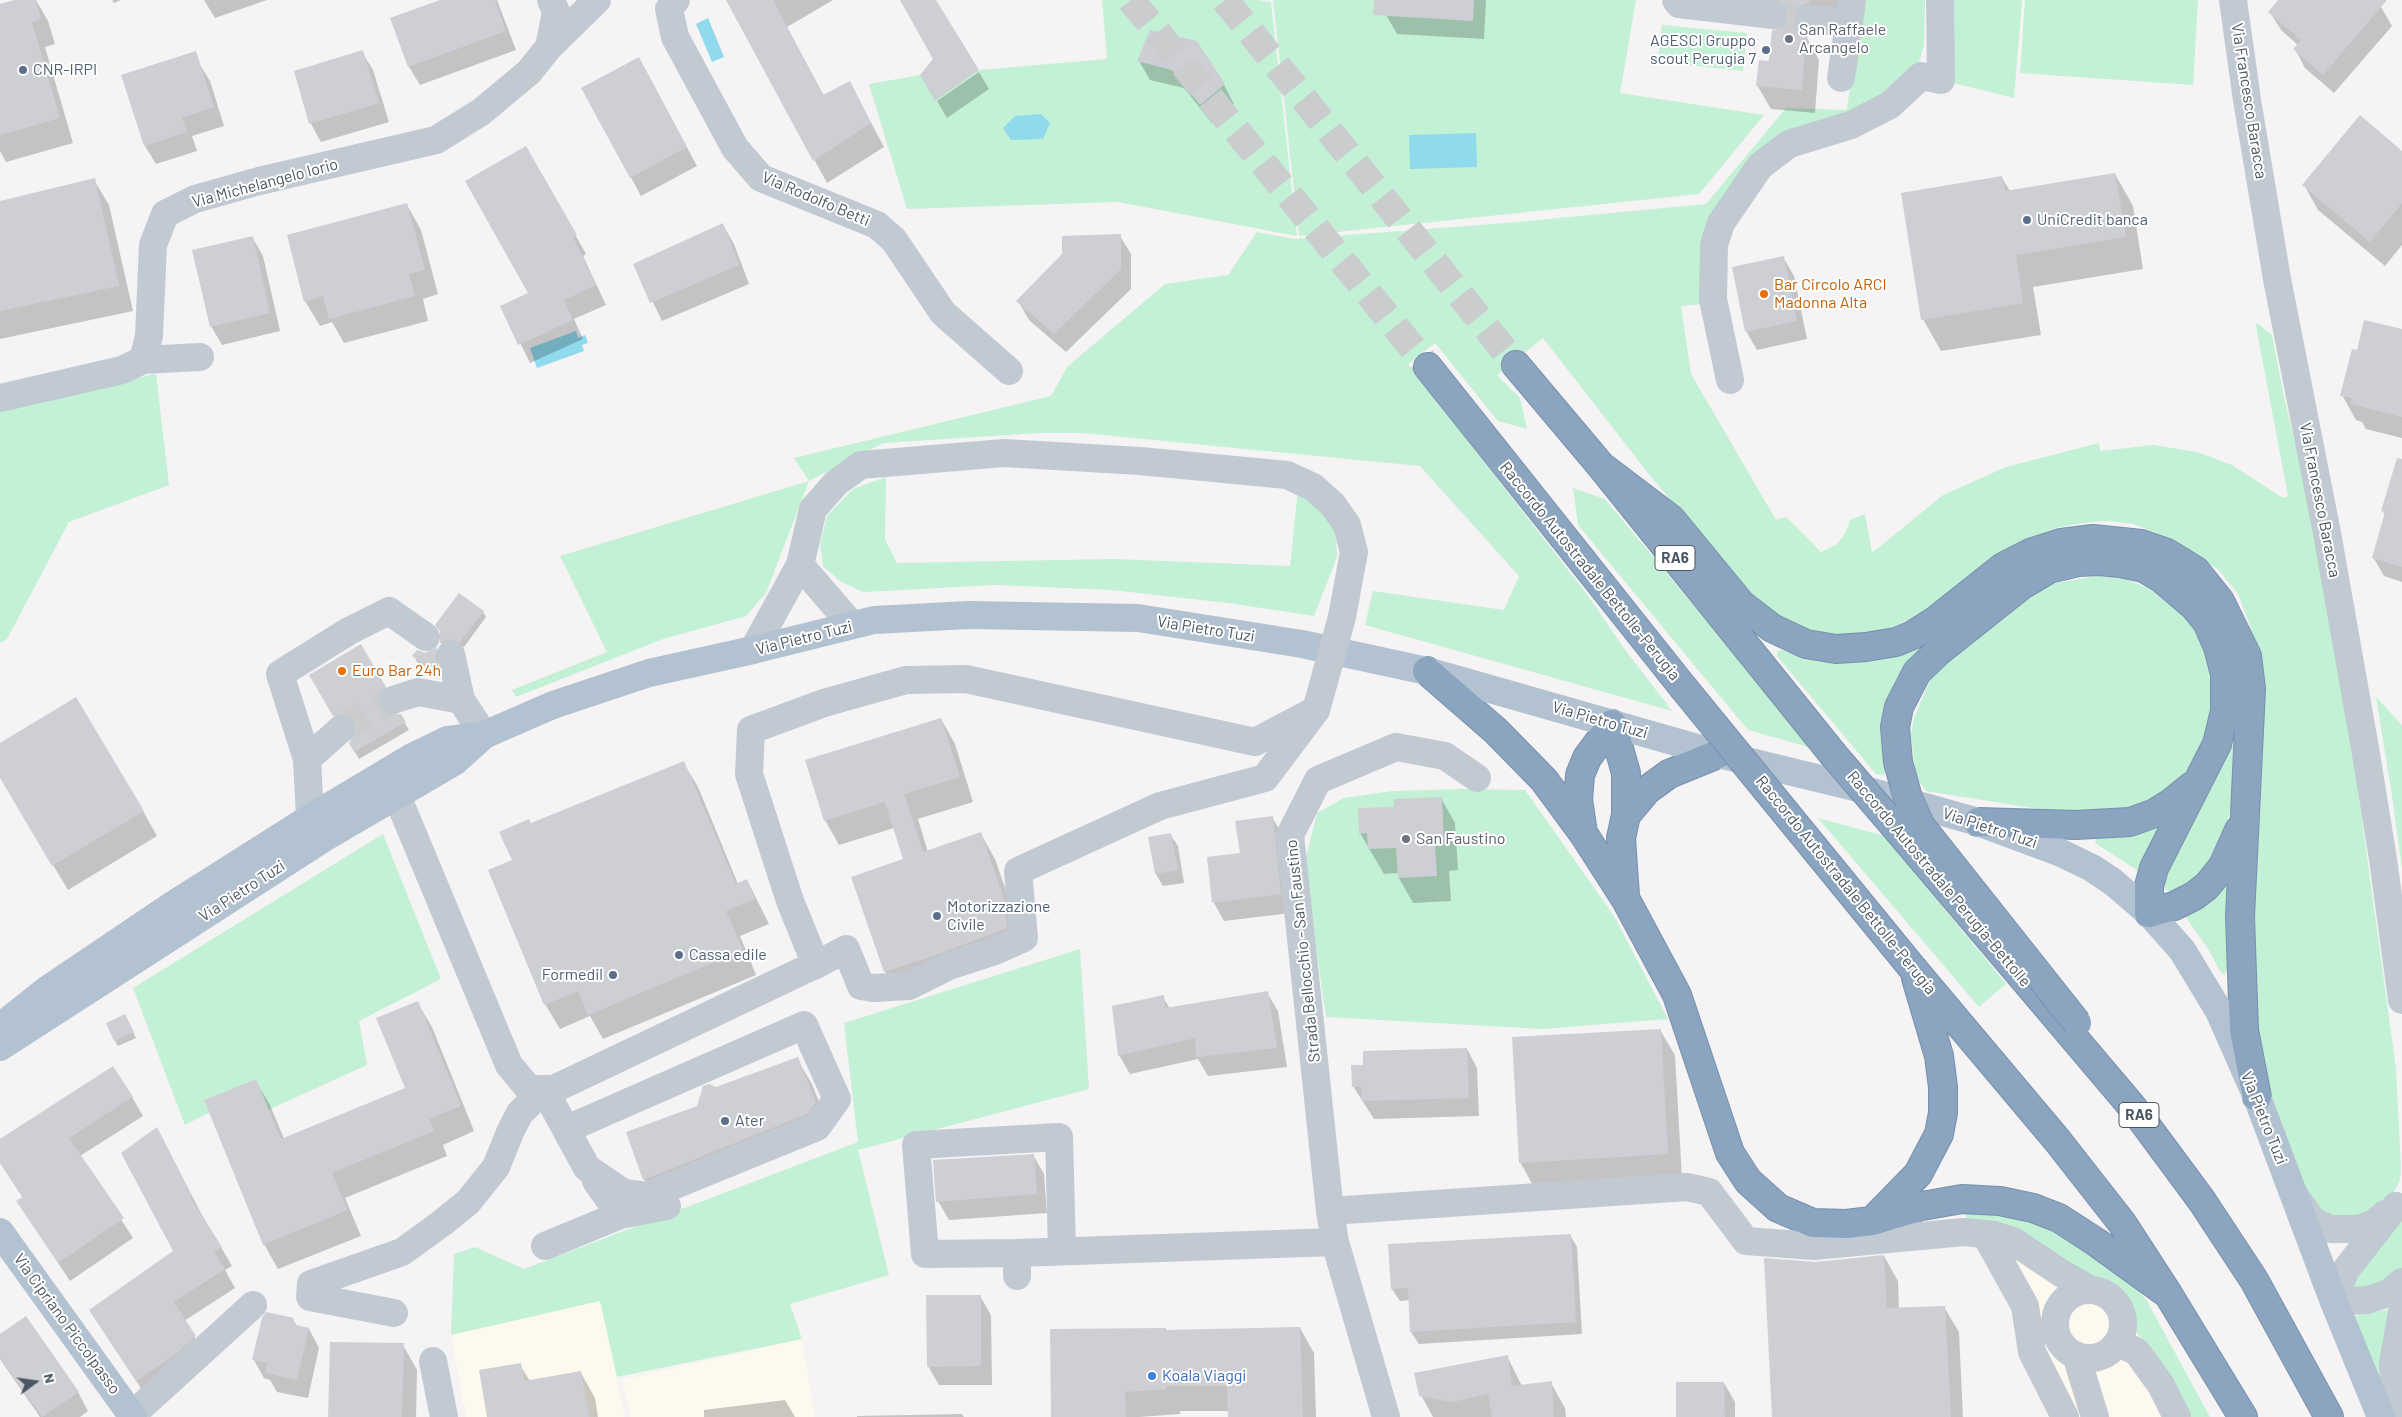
<!DOCTYPE html>
<style>
body{margin:0}
#map{position:relative;width:2402px;height:1417px;overflow:hidden;background:#f5f3f3;font-family:Barlow,sans-serif}
canvas{display:block}
.north{position:absolute;left:10px;top:1357px;width:50px;height:50px;-webkit-text-stroke:4px #fff;paint-order:stroke;rotate:76deg;font-size:14px;font-weight:700;line-height:20px;text-align:center;color:#4a5661}
.north::after{content:'';display:block;margin:auto;width:18px;height:22px;background:#4a5661;clip-path:polygon(50% 0,100% 100%,50% 72%,0 100%)}
</style>
<div id="map">
<canvas width="2402" height="1417"></canvas>
<div class="north">N</div>
</div>
<script>
const ctx = document.querySelector('canvas').getContext('2d');
ctx.lineJoin = 'round';
function fillPath(path, color) { ctx.fillStyle = color; ctx.fill(path, 'evenodd'); }
const poly = rows => new Path2D(rows.map(r => 'M' + r).join(''));
function trace(path, color, width, dash) { ctx.strokeStyle = color; ctx.lineWidth = width; ctx.lineCap = dash ? 'butt' : 'round'; ctx.setLineDash(dash || []); ctx.stroke(path); }
function write(font, color, halo, rows, align = 'center') {
  ctx.font = font + ' Barlow,sans-serif'; ctx.lineWidth = 4; ctx.setLineDash([]); ctx.textBaseline = 'middle'; ctx.strokeStyle = halo; ctx.fillStyle = color; for (const [text, x, y, turn = 0] of rows) {
    ctx.save(); ctx.translate(x, y); ctx.rotate((+turn || 0) * Math.PI / 180); ctx.textAlign = isNaN(turn) ? turn : align; if (halo) ctx.strokeText(text, 0, 0); ctx.fillText(text, 0, 0); ctx.restore();
  }
}
const commercial = poly([
 [1962,1210,2147,1301,2210,1417,2060,1417,2061,1392],
 [601,1300,625,1417,466,1417,451,1335],
 [802,1339,815,1417,630,1417,622,1380]
]);
const green = poly([
 [1102,0,1257,0,1271,2,1297,236,1118,202,907,209,869,84,920,75,1107,59],
 [1273,0,1636,0,1620,93,1764,115,1699,194,1299,236],
 [1861,0,1925,0,1924,46,1917,68,1890,96,1755,161,1704,304,1681,306,1691,374,1776,520,1786,517,1821,552,1837,544,1845,534,1850,520,1865,514,1872,553,1943,495,2006,467,2099,443,2100,451,2153,445,2197,452,2232,465,2283,498,2288,496,2256,326,2257,323,2272,335,2284,397,2307,493,2356,776,2396,1069,2401,1167,2400,1180,2390,1200,2358,1219,2334,1217,2325,1213,2305,1189,2264,1081,2248,973,2262,672,2251,628,2238,594,2219,570,2175,540,2133,524,2110,521,2091,522,2059,527,2004,550,1953,591,1912,618,1891,628,1855,637,1808,633,1758,605,1648,473,1543,338,1497,375,1520,398,1527,429,1498,421,1435,343,1408,364,1589,597,1623,647,1672,711,1365,625,1373,591,1504,610,1519,576,1420,466,1082,433,1039,433,883,443,809,481,766,593,746,616,663,639,516,697,512,690,607,652,560,556,809,481,794,458,1051,396,1067,367,1165,284,1228,275,1257,232,1294,239,1506,223,1706,204,1786,108,1847,110],
 [1940,0,2022,0,2014,98,1941,80],
 [2025,0,2198,0,2193,85,2020,73],
 [1662,25,1747,33,1743,71,1658,62],
 [156,374,169,485,69,522,7,639,0,643,0,407],
 [886,477,885,539,897,563,1114,559,1290,566,1298,489,1323,506,1336,532,1337,557,1314,616,1228,603,1112,590,996,585,863,592,840,581,823,566,820,544,827,516,853,489],
 [1573,488,1605,499,1812,748,1748,730,1578,525],
 [2089,547,2132,552,2167,566,2181,574,2207,599,2218,615,2235,651,2240,670,2242,690,2238,767,2230,811,2223,835,2218,850,2201,876,2190,886,2174,893,2166,890,2163,883,2166,872,2220,764,2231,737,2236,696,2232,666,2220,630,2208,611,2173,576,2140,559,2104,552,2064,557,2019,576,1937,639,1913,661,1891,696,1882,738,1887,768,1884,775,1876,774,1777,656,1777,652,1781,650,1813,659,1859,661,1905,650,1928,637,2016,568,2047,555],
 [2096,576,2120,577,2150,589,2181,612,2192,624,2199,637,2209,665,2213,699,2211,715,2198,758,2188,771,2175,786,2138,809,2070,814,1926,791,1916,777,1911,736,1914,718,1932,675,2023,601,2052,584],
 [2376,697,2402,725,2402,869,2392,796],
 [1461,789,1525,790,1614,916,1668,1019,1543,1029,1326,1017,1304,865,1317,813,1344,798,1393,791],
 [1818,818,1885,836,2006,984,1979,1007],
 [2160,825,2161,827,2140,872,2095,843,2096,839,2100,837,2123,836],
 [383,834,441,979,359,1021,367,1065,268,1110,256,1079,204,1100,209,1113,185,1125,133,988],
 [2234,865,2227,903,2228,967,2225,974,2221,973,2208,949,2183,913],
 [1080,949,1089,1089,858,1150,889,1275,790,1304,802,1339,617,1377,600,1301,451,1335,454,1254,475,1247,524,1269,858,1142,844,1023],
 [1962,1210,2017,1213,2082,1245,2124,1274,2147,1301,2210,1417,2188,1417,2155,1353,2133,1329,2126,1294,2054,1257,1970,1224],
 [2402,1218,2402,1273,2390,1282,2355,1289,2353,1284],
 [2390,1309,2386,1398,2350,1317]
]);
const water = poly([
 [708,18,724,57,712,62,696,24],
 [1041,114,1050,123,1043,139,1011,140,1003,128,1015,116],
 [1476,133,1477,167,1410,169,1409,135],
 [576,331,578,338,585,335,588,343,582,345,584,351,537,368,530,348]
]);
const shadow = poly([
 [19,0,36,0,48,21,55,44,45,47,73,143,6,162,0,151,0,5],
 [112,0,121,0,114,3],
 [204,0,267,0,215,18],
 [443,0,497,0,516,50,420,85,409,67],
 [727,0,833,0,787,27,824,96,850,83,884,147,827,183],
 [1387,0,1486,0,1484,39,1397,34,1386,15],
 [1737,0,1855,0,1808,34,1807,38,1819,60,1815,113,1771,109,1757,85,1770,63,1780,30,1789,23,1748,18],
 [2280,0,2373,0,2381,7,2392,26,2334,93,2305,68,2295,49,2298,45,2281,30,2270,12],
 [1151,31,1224,85,1234,104,1212,123,1184,88,1150,80,1139,61],
 [362,52,373,70,389,122,321,142,311,124,295,72],
 [199,63,210,81,224,126,192,136,197,151,156,164,145,146,123,76],
 [979,72,989,89,947,118,937,101],
 [649,77,697,166,641,196,583,89],
 [526,148,586,254,583,256,606,305,574,319,583,339,530,363,502,306,530,293],
 [2402,152,2402,245,2385,266,2318,210,2304,185],
 [2115,174,2133,206,2143,269,2033,287,2041,335,1941,351,1923,319,2002,178,2010,191],
 [94,180,109,205,133,311,0,339,0,202],
 [407,205,421,230,438,294,423,299,428,321,344,343,332,322,320,326,305,301],
 [723,225,734,244,749,284,662,321,635,265],
 [1120,236,1131,254,1131,289,1066,352,1029,320,1018,301],
 [252,237,263,256,280,331,222,345,211,326],
 [1783,257,1794,276,1807,339,1757,350,1746,331],
 [2402,330,2402,438,2366,429,2362,422,2356,420,2342,395,2358,352],
 [2402,486,2402,582,2384,576,2373,557,2385,516,2383,511],
 [483,612,486,617,464,647,452,644,444,648,441,643,442,632],
 [360,646,389,695,382,704,382,713,389,716,400,715,409,730,359,759,350,743,357,734,357,726,351,721,339,723,311,675],
 [437,649,440,654,438,664,440,679,417,662,414,656],
 [941,719,955,744,973,802,918,819,928,852,981,834,995,859,1019,928,899,996,885,971,904,860,894,828,839,845,825,820],
 [0,744,143,811,157,836,68,890,0,776],
 [683,762,698,787,738,884,747,880,769,924,740,936,756,975,603,1039,590,1016,560,1029,545,1004,513,861,531,825],
 [1441,798,1455,823,1458,870,1449,871,1451,901,1413,903,1399,878,1399,873,1384,874,1360,833,1395,808],
 [1272,817,1283,836,1291,913,1224,921,1214,903],
 [1170,834,1178,846,1184,883,1163,886,1156,874,1150,838],
 [1267,993,1278,1011,1287,1067,1208,1076,1198,1059,1130,1074,1119,1055,1163,997,1170,1009],
 [417,1002,432,1027,474,1131,443,1145,447,1156,345,1198,361,1236,278,1269,264,1244,255,1080,270,1105,284,1139,406,1089],
 [128,1021,136,1038,118,1046,115,1041],
 [1660,1030,1675,1055,1682,1179,1534,1187,1520,1162],
 [1467,1049,1477,1068,1479,1116,1374,1119,1353,1086,1365,1066],
 [797,1059,812,1084,829,1127,658,1204,644,1179,698,1106,716,1089],
 [132,1097,143,1116,80,1156,133,1238,70,1281,18,1202,23,1198,0,1163,0,1140],
 [167,1148,202,1215,232,1266,225,1270,235,1288,184,1321,206,1355,148,1399,90,1311,175,1251],
 [1033,1155,1044,1174,1047,1213,949,1220,938,1201],
 [1570,1235,1577,1247,1582,1334,1419,1344,1411,1332,1410,1300,1400,1301,1392,1289],
 [1884,1256,1898,1281,1899,1309,1944,1307,1959,1332,1963,1417,1774,1417,1815,1263],
 [980,1296,991,1315,992,1385,939,1385,928,1366],
 [293,1320,297,1326,309,1329,319,1348,308,1398,277,1392,270,1380,264,1378,254,1360],
 [1300,1328,1314,1353,1316,1417,1229,1417,1229,1411,1180,1411,1180,1414,1139,1417,1052,1417,1167,1332],
 [0,1335,78,1392,88,1411,80,1417,40,1417,0,1359],
 [403,1345,417,1370,416,1417,329,1417],
 [1507,1356,1522,1386,1551,1383,1565,1408,1566,1417,1433,1417,1421,1395],
 [520,1365,530,1381,581,1373,595,1398,598,1417,489,1417],
 [1724,1383,1735,1402,1735,1417,1678,1417],
 [785,1400,795,1417,704,1417,704,1410],
 [962,1414,964,1417,857,1417,857,1416]
]);
const building = poly([
 [14,0,36,0,41,19,32,22,60,118,0,135,0,4],
 [440,0,495,0,506,31,408,67,390,18],
 [726,0,773,0,823,95,850,81,871,123,813,161],
 [900,0,936,0,979,70,935,101,920,75,933,59],
 [1374,0,1474,0,1473,21,1373,15],
 [1776,0,1809,0,1809,3,1802,5,1796,10,1792,18,1794,25,1799,31,1806,35,1802,90,1756,86,1759,60,1769,61,1772,30,1780,29,1785,25,1788,17,1787,8,1783,3],
 [2278,0,2387,0,2323,75,2293,49,2301,40,2268,12],
 [1150,30,1197,41,1225,84,1200,105,1172,70,1137,61],
 [363,50,379,103,309,124,294,71],
 [196,51,214,107,182,118,187,132,144,146,121,75],
 [639,57,687,147,630,178,581,88],
 [2360,115,2402,151,2402,203,2370,242,2302,185],
 [526,146,577,235,573,237,596,285,564,300,573,320,518,345,500,306,528,293,465,181],
 [2115,173,2126,237,2016,255,2023,303,1921,320,1901,193,2002,176,2005,191],
 [95,178,119,286,0,311,0,201],
 [407,203,425,270,409,274,415,296,329,319,323,296,304,302,287,235],
 [723,223,739,265,650,303,633,264],
 [1121,234,1121,269,1054,334,1016,301,1062,254,1062,236],
 [253,236,270,313,210,327,192,250],
 [1784,256,1797,321,1745,332,1732,267],
 [2364,320,2402,329,2402,417,2351,404,2352,398,2340,396,2352,349,2357,350],
 [2397,458,2402,459,2402,567,2372,558,2385,512,2381,511],
 [459,593,484,611,460,642,448,639,440,643,440,631,435,625],
 [361,644,386,687,378,696,378,705,383,712,389,715,401,714,406,722,354,752,349,743,356,734,356,725,353,719,346,714,333,716,309,675],
 [437,647,436,657,439,671,437,674,412,656,417,650,425,653],
 [76,697,144,811,52,866,0,778,0,743],
 [941,718,960,777,904,794,923,852,981,832,1005,902,1007,928,933,956,884,972,851,877,903,859,885,802,824,821,805,760],
 [684,761,736,884,747,879,755,899,726,911,743,950,588,1015,578,991,544,1005,488,870,512,860,499,832,529,819,531,823],
 [1442,797,1444,845,1435,846,1437,876,1398,878,1396,848,1368,849,1367,833,1359,834,1358,808,1394,807,1394,799],
 [1273,816,1281,894,1212,903,1207,857,1240,853,1235,821],
 [1171,833,1178,870,1155,874,1148,837],
 [1268,991,1277,1048,1196,1057,1195,1038,1118,1056,1112,1006,1164,995,1165,1008],
 [418,1001,461,1106,429,1119,434,1131,332,1173,347,1210,263,1245,204,1100,256,1079,281,1139,405,1088,376,1018],
 [125,1014,134,1032,114,1041,106,1023],
 [1661,1029,1668,1154,1519,1163,1512,1037],
 [1467,1048,1469,1098,1362,1101,1361,1086,1352,1087,1351,1065,1363,1065,1363,1051],
 [798,1057,816,1102,807,1114,643,1180,626,1132,697,1106,703,1086,709,1084,716,1087],
 [113,1066,133,1097,69,1138,124,1218,58,1263,16,1201,23,1197,0,1163,0,1139],
 [157,1127,192,1196,190,1197,222,1247,214,1252,225,1269,174,1302,196,1336,176,1354,136,1381,89,1310,173,1251,121,1153],
 [1034,1154,1037,1194,936,1202,933,1160],
 [1571,1234,1576,1322,1410,1332,1408,1288,1391,1289,1388,1244],
 [1884,1255,1887,1308,1945,1306,1951,1417,1772,1417,1764,1258,1815,1262],
 [926,1295,981,1295,981,1366,927,1367],
 [266,1312,294,1318,293,1324,309,1328,297,1380,265,1373,267,1363,252,1360,262,1318],
 [26,1316,79,1392,42,1417,0,1358,0,1334],
 [1300,1327,1303,1417,1228,1417,1227,1386,1166,1386,1166,1389,1125,1392,1126,1417,1051,1417,1050,1329,1166,1328,1166,1330],
 [330,1342,404,1343,402,1417,328,1417],
 [1508,1355,1512,1386,1552,1381,1554,1417,1492,1417,1488,1394,1452,1402,1419,1396,1414,1373],
 [521,1363,524,1381,581,1371,589,1417,487,1417,479,1370],
 [1676,1382,1724,1382,1725,1417,1676,1417]
]);
const minorTunnel = poly([
 [1773,15,1808,19],
 [341,729,393,700]
]);
const highwayTunnel = poly([
 [1131,0,1428,367],
 [1225,0,1516,365]
]);
const minor = poly([
 [676,0,669,9,675,37,735,148,761,178,877,225,894,240,943,313,1009,371],
 [1676,0,1679,4,1773,15],
 [2233,0,2247,100,2277,279,2327,533,2365,748,2383,859,2402,1000],
 [1808,19,1849,23,1852,0],
 [549,47,597,0],
 [1841,78,1849,23],
 [143,360,200,357],
 [1730,380,1713,299,1714,245,1721,223,1760,166,1789,144,1851,125,1890,105,1921,76,1941,80,1940,0],
 [0,398,122,370,143,360,149,336,153,245,165,214,195,199,259,181,436,140,481,112,529,72,549,47,556,12,551,0],
 [800,565,852,625],
 [753,650,800,565,813,509,836,483,861,465,1004,453,1140,461,1287,475,1313,487,1333,505,1347,525,1354,552,1342,617],
 [451,654,461,700],
 [393,700,418,692,461,700,484,735],
 [307,759,280,674,349,631,389,611,426,637],
 [397,796,509,1065,529,1089,554,1089,802,971,816,965,846,949,861,986,873,988,909,986,949,966,995,951,1024,938,1018,871,1160,806,1265,778,1316,710,1255,742,966,679,906,680,824,703,751,730,749,774,790,901,816,965],
 [310,818,307,759,341,729],
 [596,1181,620,1215,667,1206],
 [2295,1196,2313,1221,2330,1229,2358,1229,2373,1224,2385,1214],
 [2396,1206,2345,1271,2334,1302,2367,1300,2389,1293,2402,1282],
 [1330,1211,1687,1187,1709,1192,1746,1241,1814,1246,1964,1232,1994,1235,2013,1241,2061,1273,2091,1290],
 [1985,1234,2025,1306,2032,1352,2065,1417],
 [545,1246,620,1215],
 [1017,1253,925,1254,916,1145,1059,1137,1062,1251],
 [1017,1276,1017,1253,1335,1242],
 '2055 1324a34 34 0 1 1 68 0a34 34 0 1 1-68 0Z',
 [394,1313,310,1297,311,1284,402,1252,442,1223,468,1202,496,1167,511,1130,520,1113,544,1089,587,1168,624,1193,648,1196,817,1127,837,1099,804,1025,567,1129],
 [2118,1342,2137,1352,2161,1385,2177,1417],
 [2076,1355,2095,1417],
 [433,1361,444,1417],
 [132,1415,253,1305],
 [1386,1417,1335,1242,1330,1211,1290,835,1318,780,1396,747,1445,756,1477,778],
 [2399,1417,2395,1398,2393,1363,2402,1312]
]);
const major = poly([
 [0,1027,48,989,171,906,310,818,412,757,447,740,484,735,553,705,649,673,753,650,874,620,969,615,1138,618,1302,644,1427,671,1718,754,1858,788,1978,822,2059,852,2092,868,2113,882,2149,913,2182,950,2219,1011,2257,1097,2334,1302,2381,1417],
 [0,1047,324,838,454,762,484,735],
 [0,1232,133,1417]
]);
const highway = poly([
 [1516,365,1601,466,1832,753],
 [1428,367,1682,686],
 [1601,466,1671,519,1741,604,1772,628,1806,644,1836,649,1866,647,1896,642,1913,635,1935,621,2003,567,2030,553,2061,543,2093,539,2141,544,2167,553,2196,571,2220,601,2247,656,2251,689,2240,917,2244,1030,2257,1097],
 [1427,671,1496,731,1544,780,1583,833,1626,900,1677,995,1730,1153,1748,1181,1778,1208,1813,1223,1846,1224,1872,1221,1922,1206,1962,1199,2000,1201,2033,1208,2059,1218,2096,1242,2168,1294],
 [1612,724,1626,773,1626,815,1621,838,1625,896],
 [1898,762,1895,727,1899,707,1917,672,1939,651,2022,585,2049,569,2079,562,2099,561,2121,563,2144,568,2161,578,2194,606,2207,622,2218,647,2225,674,2225,711,2217,744,2154,868,2149,886,2149,913,2174,906,2194,896,2207,886,2223,866,2239,830],
 [1626,815,1647,790,1669,774,1718,754],
 [1978,822,2076,825,2130,822,2155,813,2171,803,2192,786],
 [1583,833,1578,800,1580,775,1587,758,1612,724],
 [1908,842,2134,1109,2202,1201,2254,1280,2329,1417],
 [1914,970,2057,1140,2122,1223,2168,1294,2243,1417],
 [1877,1216,1918,1174,1939,1134,1943,1113,1943,1087,1939,1056,1916,978]
]);
const minorBridge = poly([
 [1316,710,1342,617]
]);
const highwayBridge = poly([
 [1682,686,1914,970],
 [1832,753,1908,842],
 [1898,762,1908,798,1920,825,2077,1023]
]);
const markers = [
 [1789,39,5,"#6b7280"],
 [1766,50,5,"#5c6f8a"],
 [23,70,5,"#5c6f8a"],
 [2027,220,5,"#5c6f8a"],
 [1764,294,5,"#e8710a"],
 [342,671,5,"#e8710a"],
 [1406,839,5,"#6b7280"],
 [937,916,5,"#5c6f8a"],
 [679,955,5,"#5c6f8a"],
 [613,975,5,"#5c6f8a"],
 [725,1121,5,"#5c6f8a"],
 [1152,1376,5,"#3f7fe0"]
];
const shields = [
 [1675,558,40],
 [2139,1115,40]
];
const shieldNames = [
 ["RA6",1675,558],
 ["RA6",2139,1115]
];
const worshipNames = [
 ["San Raffaele",1799,30],
 ["Arcangelo",1799,48],
 ["San Faustino",1416,839]
];
const serviceNames = [
 ["AGESCI Gruppo",1756,41,"right"],
 ["scout Perugia 7",1756,59,"right"],
 ["CNR-IRPI",33,70],
 ["UniCredit banca",2037,220],
 ["Motorizzazione",947,907],
 ["Civile",947,925],
 ["Cassa edile",689,955],
 ["Formedil",603,975,"right"],
 ["Ater",735,1121]
];
const streetNames = [
 ["Via Francesco Baracca",2249,101,81],
 ["Via Michelangelo Iorio",265,183,-15],
 ["Via Rodolfo Betti",816,199,23],
 ["Via Francesco Baracca",2320,500,79],
 ["Raccordo Autostradale Bettolle-Perugia",1590,571,51],
 ["Via Pietro Tuzi",1206,629,9],
 ["Via Pietro Tuzi",804,638,-14],
 ["Via Pietro Tuzi",1600,720,16],
 ["Via Pietro Tuzi",1990,828,18],
 ["Raccordo Autostradale Perugia-Bettolle",1939,879,50],
 ["Raccordo Autostradale Bettolle-Perugia",1846,885,51],
 ["Via Pietro Tuzi",242,891,-33],
 ["Strada Bellocchio - San Faustino",1303,951,-96],
 ["Via Pietro Tuzi",2264,1118,68],
 ["Via Cipriano Piccolpasso",67,1324,54]
];
const foodNames = [
 ["Bar Circolo ARCI",1774,285],
 ["Madonna Alta",1774,303],
 ["Euro Bar 24h",352,671]
];
const shopNames = [
 ["Koala Viaggi",1162,1376]
];
fillPath(commercial, '#fdf9ef');
fillPath(green, '#c3f1d5');
fillPath(water, '#90daee');
fillPath(shadow, '#0003');
fillPath(building, '#cdcfd5');
trace(minorTunnel, '#caccce', 28, [28, 14]);
trace(highwayTunnel, '#caccce', 28, [28, 14]);
trace(highway, '#7690ad', 30);
trace(minor, '#c1cad2', 28);
trace(major, '#b3c2d1', 28);
trace(highway, '#8ba5c1', 28);
trace(highwayBridge, '#7690ad', 30, []);
trace(minorBridge, '#c1cad2', 28);
trace(highwayBridge, '#8ba5c1', 28);
for (const [x, y, r, color] of markers) { const dot = new Path2D(); dot.arc(x, y, r, 0, 2 * Math.PI); ctx.fillStyle = color; ctx.fill(dot); trace(dot, '#fff', 2); }
for (const [x, y, w] of shields) { const box = new Path2D(); box.roundRect(x - w / 2, y - 12.5, w, 25, 4); ctx.fillStyle = '#fff'; ctx.fill(box); trace(box, '#4a5661', 1); }
write('bold 15px', '#4a5661', null, shieldNames);
write('16px', '#5b616d', '#fff', worshipNames, 'left');
write('16px', '#4e5e75', '#fff', serviceNames, 'left');
write('16px', '#4a5661', '#fff', streetNames);
write('16px', '#c56008', '#fff', foodNames, 'left');
write('16px', '#366cbe', '#fff', shopNames, 'left');
</script>
